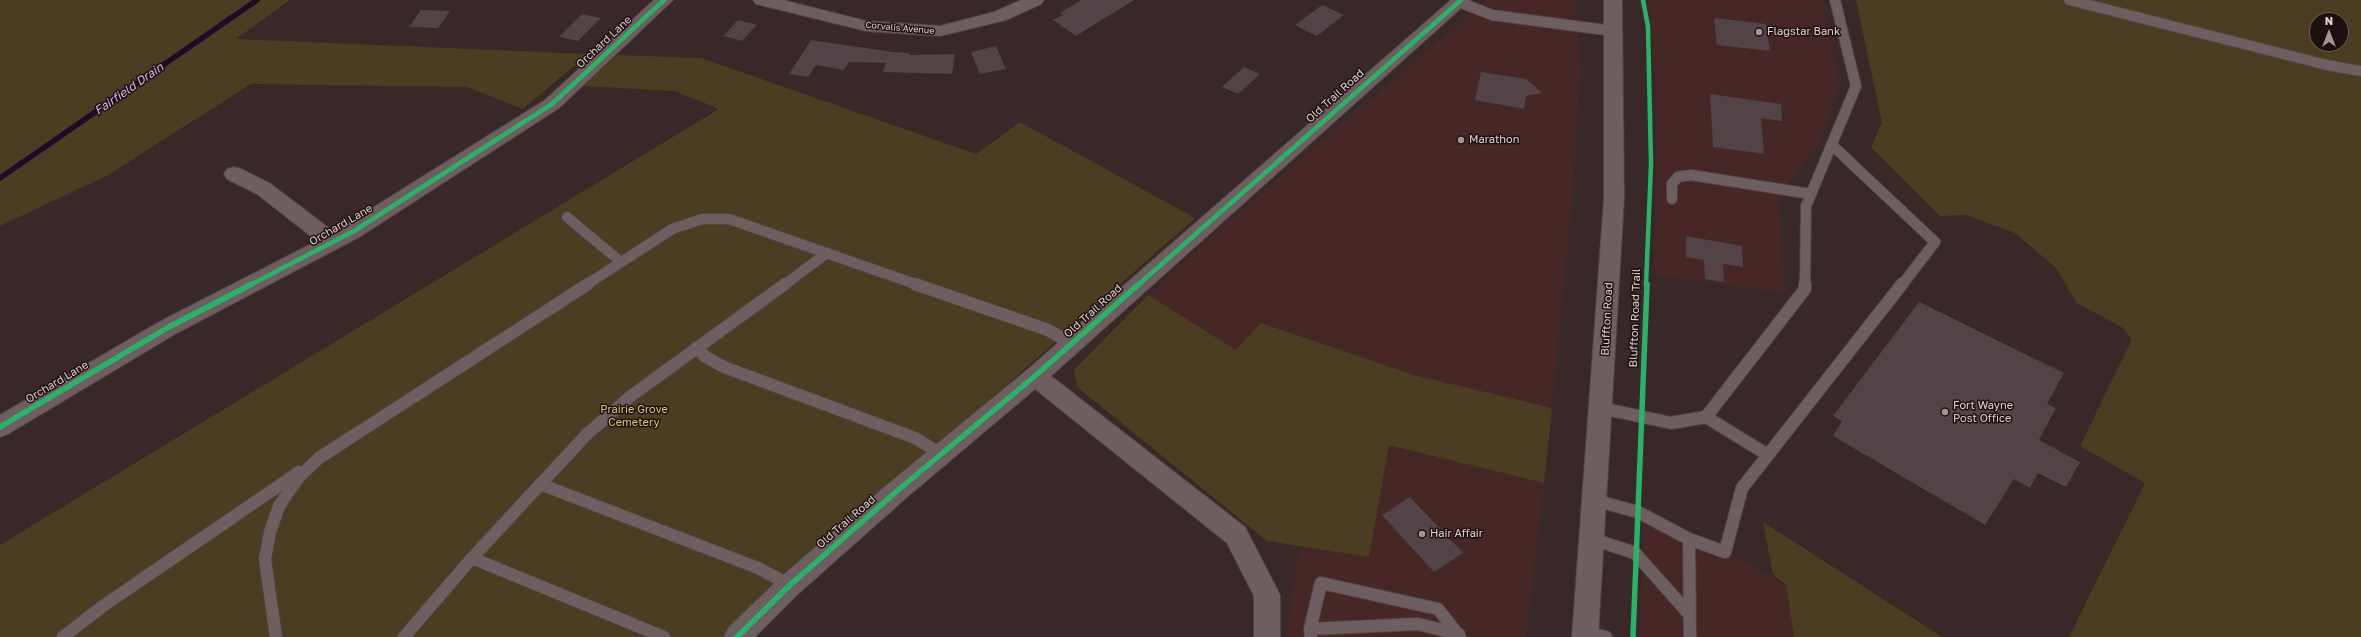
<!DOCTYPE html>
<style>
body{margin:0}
#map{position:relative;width:2361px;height:637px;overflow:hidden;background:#382828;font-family:"Golos Text",sans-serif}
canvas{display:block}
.north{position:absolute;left:2309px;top:12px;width:40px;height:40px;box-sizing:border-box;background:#1c100f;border:1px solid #6b5d5b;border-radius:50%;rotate:0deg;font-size:11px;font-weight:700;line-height:16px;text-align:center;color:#e2d0ce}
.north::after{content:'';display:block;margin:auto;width:14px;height:18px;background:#a69594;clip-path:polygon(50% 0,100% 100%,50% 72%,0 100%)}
</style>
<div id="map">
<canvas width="2361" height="637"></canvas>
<div class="north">N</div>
</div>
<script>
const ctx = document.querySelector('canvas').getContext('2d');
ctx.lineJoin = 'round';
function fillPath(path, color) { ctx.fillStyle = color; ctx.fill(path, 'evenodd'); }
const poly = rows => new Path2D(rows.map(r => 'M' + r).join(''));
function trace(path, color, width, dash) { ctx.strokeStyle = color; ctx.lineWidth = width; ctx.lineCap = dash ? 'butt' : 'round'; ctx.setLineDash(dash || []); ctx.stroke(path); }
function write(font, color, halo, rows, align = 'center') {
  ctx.font = font + ' "Golos Text",sans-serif'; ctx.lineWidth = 3; ctx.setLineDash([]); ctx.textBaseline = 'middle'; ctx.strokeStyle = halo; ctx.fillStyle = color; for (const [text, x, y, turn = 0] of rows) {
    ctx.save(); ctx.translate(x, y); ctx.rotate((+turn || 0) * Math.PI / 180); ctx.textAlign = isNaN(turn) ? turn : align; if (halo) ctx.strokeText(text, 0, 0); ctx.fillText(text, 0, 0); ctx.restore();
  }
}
const built = poly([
 [1487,0,1576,0,1580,70,1573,190,1552,408,1414,375,1236,350,1148,295,1217,231],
 [1649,0,1821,0,1823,2,1840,82,1820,142,1778,197,1785,293,1654,275,1657,104],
 [1389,445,1544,483,1526,637,1286,637,1300,545,1369,557],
 [1644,508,1786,585,1794,637,1640,637]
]);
const green = poly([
 [0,0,290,0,236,39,588,54,523,109,467,87,251,84,108,175,0,226],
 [1856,0,2361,0,2361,637,2069,637,2145,483,2080,446,2132,339,2123,328,2077,303,2055,267,2015,233,1967,215,1940,216,1871,147,1882,123],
 [2317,20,2341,20,2341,44,2317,44],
 [617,55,701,58,976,154,1020,122,1195,218,722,637,0,637,0,545,719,109,675,91,583,86],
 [1148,295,1236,350,1261,323,1414,375,1552,408,1544,483,1389,445,1369,557,1267,541,1077,387,1074,370],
 [1763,522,1771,527,1942,637,1794,637,1786,585,1773,574]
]);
const stream = poly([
 [0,178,257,0]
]);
const building = poly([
 [1081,0,1134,0,1076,36,1053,20,1063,15,1060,13],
 [1322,5,1344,15,1317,36,1295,25],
 [421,10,450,11,438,28,409,27],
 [582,14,601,18,578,41,559,37],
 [1714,18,1766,24,1770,51,1717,45],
 [738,20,757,25,742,41,723,36],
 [811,40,893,52,910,53,909,55,955,54,952,74,883,72,886,63,849,62,844,70,816,65,808,77,789,74],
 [996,46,1006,69,980,74,971,52],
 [1244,67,1260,74,1238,94,1222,87],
 [1481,72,1526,79,1542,93,1526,96,1524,109,1475,100],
 [1710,94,1781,104,1782,121,1761,118,1764,154,1713,147],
 [1686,236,1742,246,1743,267,1723,264,1724,282,1705,279,1704,260,1686,257],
 [1919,302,2064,373,2047,404,2056,408,2039,440,2080,462,2066,487,2038,473,2030,488,2014,479,1985,525,1833,436,1842,421,1833,416],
 [1410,497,1463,553,1434,572,1382,515]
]);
const serviceFar1 = poly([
 [2069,0,2327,65,2361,71],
 [1459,2,1492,15,1613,31],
 [1832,145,1935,242,1902,285],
 [1672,199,1672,184,1678,177,1691,175,1811,194],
 [567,217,621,262],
 [586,285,672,229,702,219,729,219,918,285],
 [784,285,827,253],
 [1805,285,1806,206,1856,86,1835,0]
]);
const service = poly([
 [915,284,1048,330,1071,343],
 [696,348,706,357,724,367,915,438,941,454],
 [1601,408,1671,423,1706,417,1768,455,1742,488,1725,552,1689,539,1690,637],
 [1706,417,1805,289,1805,284],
 [1768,455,1902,284],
 [540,484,758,568,790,585],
 [1594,500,1638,512,1689,539],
 [1592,539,1635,553,1690,615],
 [472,558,664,637],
 [1310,629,1418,624,1459,634],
 [1586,632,1606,637],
 [63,637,103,606,299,472],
 [276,637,265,559,270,532,279,506,298,478,319,458,588,284],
 [404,637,472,558,587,434,631,396,785,284],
 [1311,637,1310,629,1321,583,1438,609,1460,637]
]);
const minor = poly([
 [654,0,673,0,559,108,361,236,175,334,8,434,0,437,0,415,159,322,317,241,257,194,227,179,224,174,227,169,234,167,241,169,271,184,334,232,545,100,654,0],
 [753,0,783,0,866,21,940,26,994,12,1021,0,1044,0,1041,4,1006,20,940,36,866,31,756,4,753,0],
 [1451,0,1470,0,1051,376,1245,527,1280,595,1280,637,1254,637,1254,596,1227,543,1035,389,906,498,799,593,755,637,724,637,728,628,781,577,888,484,1027,370,1451,0]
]);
const secondary = poly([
 [1604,0,1622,0,1624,199,1598,637,1572,637,1604,199,1604,0]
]);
const cyclewayFar1 = poly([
 [1643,0,1648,27,1651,164,1646,285],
 [250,285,354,231,552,104,664,0],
 [1138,285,1461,0]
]);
const cycleway = poly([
 [0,427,167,328,252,284],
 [737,637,790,585,897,491,1035,376,1139,284],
 [1633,637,1647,284]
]);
const markers = [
 [1759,32,4,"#a69594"],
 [1461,140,4,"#a69594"],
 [1945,412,4,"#a69594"],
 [1422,534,4,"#a69594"]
];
const farStreetnames = [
 ["Corvalis Avenue",900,28,5]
];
const poiNames = [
 ["Flagstar Bank",1767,32],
 ["Marathon",1469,140],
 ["Fort Wayne",1953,406],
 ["Post Office",1953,419],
 ["Hair Affair",1430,534]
];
const streetNames = [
 ["Orchard Lane",604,42,-43],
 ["Old Trail Road",1335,96,-42],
 ["Orchard Lane",341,225,-30],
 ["Old Trail Road",1093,311,-42],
 ["Bluffton Road Trail",1635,318,-88],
 ["Bluffton Road",1607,319,-87],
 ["Orchard Lane",57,382,-31],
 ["Old Trail Road",846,522,-41]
];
const parkNames = [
 ["Prairie Grove",634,410],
 ["Cemetery",634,423]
];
const waterNames = [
 ["Fairfield Drain",129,89,-35]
];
fillPath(built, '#472726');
fillPath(green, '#4b3d21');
trace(stream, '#210927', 5.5);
fillPath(building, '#514346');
trace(serviceFar1, '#514443', 12);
trace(service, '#514443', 14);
trace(minor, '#514443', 2);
trace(secondary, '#514443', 2);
trace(serviceFar1, '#6d5f5f', 10);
trace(service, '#6d5f5f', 12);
fillPath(minor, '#6d5f5f');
fillPath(secondary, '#6d5f5f');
trace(cyclewayFar1, '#2db169', 4.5);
trace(cycleway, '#2db169', 5.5);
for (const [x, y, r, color] of markers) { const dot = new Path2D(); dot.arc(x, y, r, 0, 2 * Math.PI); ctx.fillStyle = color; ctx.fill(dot); trace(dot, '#1c100f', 1.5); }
write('9px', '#e2d0ce', '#1c100f', farStreetnames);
write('11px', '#e2d0ce', '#1c100f', poiNames, 'left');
write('11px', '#e2d0ce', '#1c100f', streetNames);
write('11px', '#e8c67c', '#1c100f', parkNames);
write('italic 12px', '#e3b3f2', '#1c100f', waterNames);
</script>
